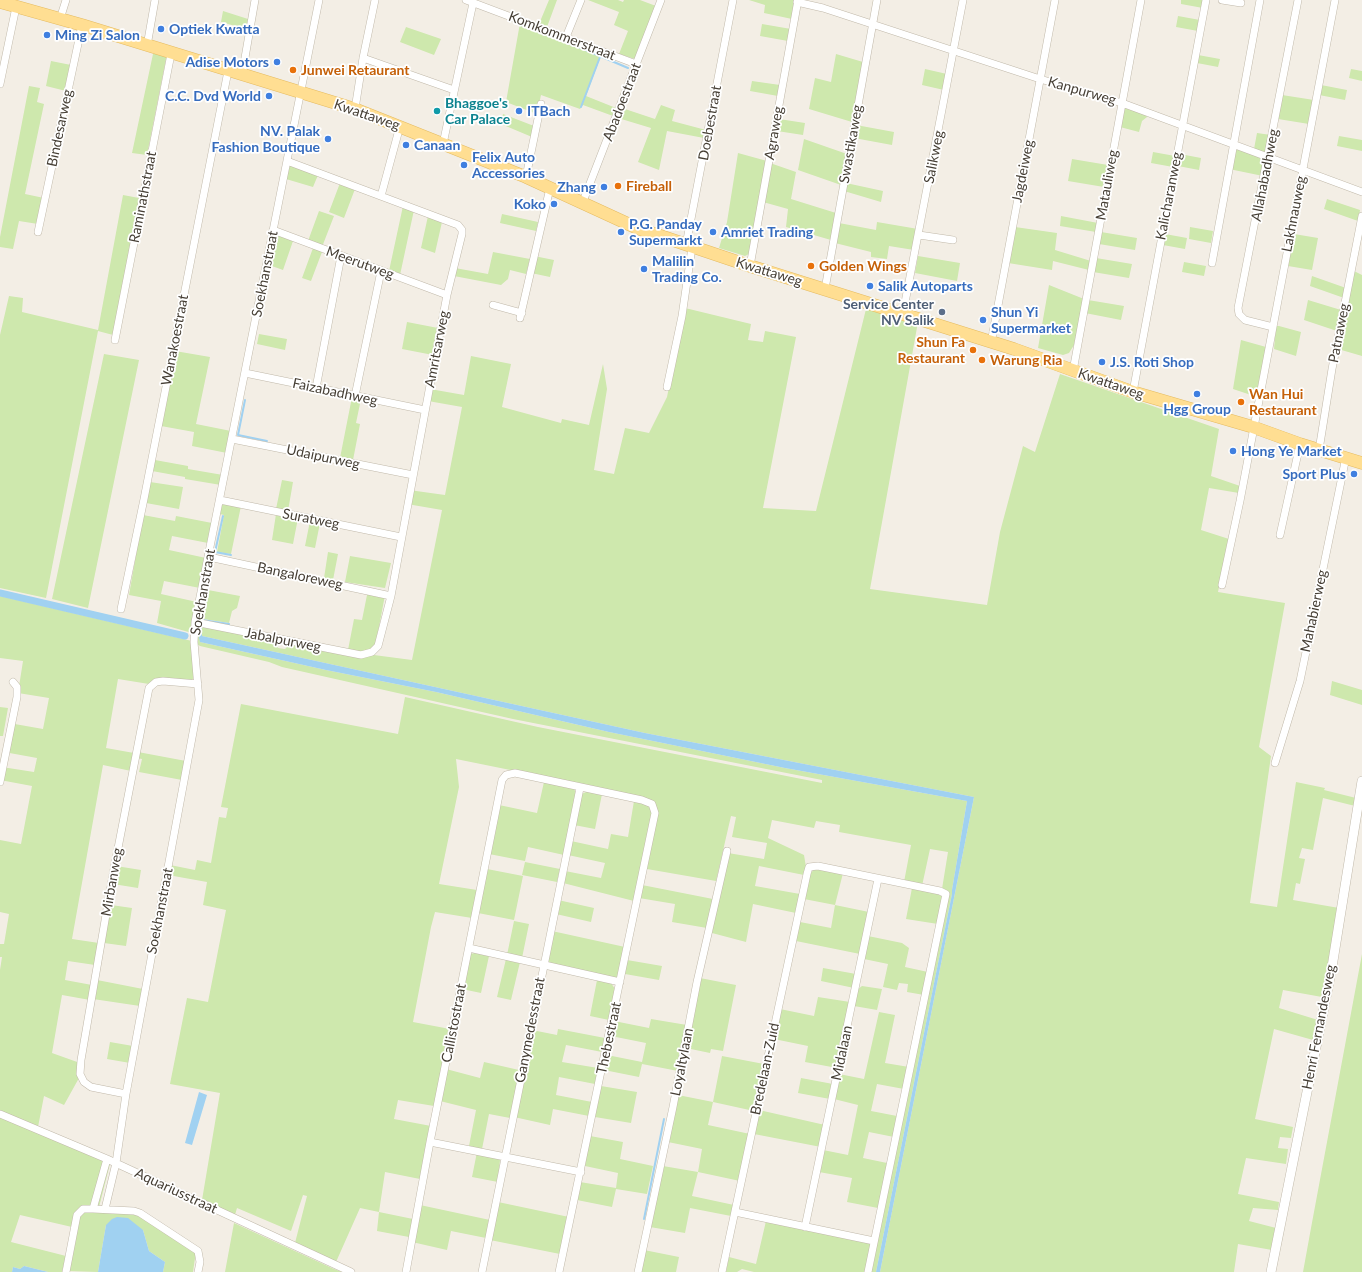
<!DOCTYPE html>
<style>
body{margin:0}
canvas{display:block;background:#f3eee5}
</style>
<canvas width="1362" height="1272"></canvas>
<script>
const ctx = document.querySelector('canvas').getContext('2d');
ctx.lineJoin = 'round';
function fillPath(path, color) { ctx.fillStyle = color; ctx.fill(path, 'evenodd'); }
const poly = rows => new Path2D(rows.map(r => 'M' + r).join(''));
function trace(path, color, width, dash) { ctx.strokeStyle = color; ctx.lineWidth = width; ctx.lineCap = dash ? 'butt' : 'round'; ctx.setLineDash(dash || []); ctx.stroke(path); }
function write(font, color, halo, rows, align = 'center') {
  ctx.font = font + ' Lato,sans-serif'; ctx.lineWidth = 3.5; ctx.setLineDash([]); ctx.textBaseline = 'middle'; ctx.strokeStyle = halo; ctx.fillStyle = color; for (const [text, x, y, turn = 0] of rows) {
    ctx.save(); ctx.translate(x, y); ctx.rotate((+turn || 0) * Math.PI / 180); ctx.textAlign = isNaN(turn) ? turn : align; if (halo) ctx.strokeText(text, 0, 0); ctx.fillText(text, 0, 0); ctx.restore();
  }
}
const green = poly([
 [549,0,557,0,547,27,539,24],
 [588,0,618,0,623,2,624,0,640,0,656,6,635,59,619,54,628,31,614,25,619,12],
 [749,0,795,0,792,19,764,13,765,5],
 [1181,0,1204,0,1203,8,1181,4],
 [223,11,248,19,246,29,221,22],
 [1178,16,1200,20,1198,31,1176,27],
 [520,23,602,53,586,96,616,108,613,116,583,105,580,109,541,95,537,114,506,102],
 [762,24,791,29,788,41,760,36],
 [406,27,441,39,434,55,400,42],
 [153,54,160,54,166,56,166,59,147,155,132,153],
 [836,54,863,62,852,122,809,109,815,78,831,82],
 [1198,55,1220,59,1218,67,1197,63],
 [51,61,71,65,66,91,46,86],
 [925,69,947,74,944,90,922,85],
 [1351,69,1362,71,1362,81,1349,78],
 [752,81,780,85,778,96,750,91],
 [1321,85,1347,90,1345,100,1319,95],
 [29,86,40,88,37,102,44,104,25,194,44,198,38,224,19,221,13,249,0,247,0,237],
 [1282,95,1314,100,1309,124,1278,119],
 [661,105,675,110,672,121,706,130,704,138,667,131,659,170,638,162,651,128,618,118,622,108,655,119],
 [1126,108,1145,114,1147,117,1142,121,1139,132,1120,127,1124,109],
 [503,114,534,126,532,137,501,124],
 [779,119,805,123,803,135,777,131],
 [856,125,894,132,892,145,854,138],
 [1257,133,1271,135,1265,153,1254,149],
 [1339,136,1362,140,1362,151,1337,146],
 [804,139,847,154,841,185,798,170],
 [1235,147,1264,158,1263,176,1229,169],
 [1153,152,1175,156,1173,167,1151,163],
 [738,153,767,161,749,254,745,256,719,248,727,222],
 [1180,154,1201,158,1199,170,1178,166],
 [1072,159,1108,165,1104,187,1068,181],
 [770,163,796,172,791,199,836,213,831,240,786,227,788,209,763,202],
 [290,165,318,175,313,187,286,179],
 [340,183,355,189,344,218,329,212],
 [846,183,883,191,881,202,844,191],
 [123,195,139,198,113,335,98,331,46,598,0,588,0,335,9,296,23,298,22,312,98,330],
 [1327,199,1360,210,1358,221,1324,209],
 [403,206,414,210,400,275,389,271],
 [319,211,334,216,322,247,308,241],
 [502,214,538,222,536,231,500,223],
 [428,216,442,222,435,253,421,248],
 [1061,216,1098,223,1096,232,1060,226],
 [877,222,918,229,914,250,889,246,887,259,871,257,871,252,835,243,839,223,876,230],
 [1015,227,1057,233,1055,250,1091,261,1089,270,1053,261,1052,270,1008,263],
 [1190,227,1213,231,1211,243,1189,239],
 [1101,232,1137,238,1135,250,1099,244],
 [1165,234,1187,238,1185,249,1163,245],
 [1294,234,1318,238,1312,270,1288,266],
 [278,235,293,241,283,270,269,265,275,238],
 [313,248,322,252,311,281,302,278],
 [493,252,530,259,526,274,510,270,508,279,501,285,454,276,455,268,488,274],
 [534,256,554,260,550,277,531,273],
 [918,256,960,263,957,281,915,273],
 [1096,258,1132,264,1129,278,1093,272],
 [1184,262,1206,266,1204,276,1182,272],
 [1354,271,1362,275,1362,356,1338,349],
 [1312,276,1346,288,1344,298,1310,286],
 [1049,285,1084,299,1074,345,1069,353,1063,355,1038,348],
 [1088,300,1124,306,1121,320,1085,313],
 [1308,300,1341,310,1337,331,1304,320],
 [867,305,918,322,870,589,987,605,1000,532,1023,446,1035,452,1060,374,1219,429,1211,476,1240,486,1239,493,1209,488,1201,530,1229,539,1218,592,1285,603,1259,747,1271,756,1250,903,1277,907,1296,782,1325,788,1324,790,1356,798,1355,806,1323,798,1313,850,1302,848,1299,858,1305,859,1300,884,1296,883,1293,900,1339,908,1322,997,1283,990,1279,1008,1318,1020,1313,1040,1274,1029,1255,1119,1293,1127,1291,1138,1280,1137,1278,1148,1288,1149,1286,1164,1246,1158,1238,1194,1279,1202,1278,1210,1253,1208,1249,1221,1276,1228,1272,1250,1238,1244,1234,1272,880,1272,974,797,645,733,202,636,200,642,326,670,436,692,609,732,785,768,967,801,952,890,952,894,876,1272,871,1272,948,892,942,889,948,852,930,849,922,886,904,882,911,845,839,832,840,825,816,821,814,828,772,820,768,838,804,855,806,867,804,875,759,866,755,886,800,894,796,913,753,904,746,942,712,933,728,853,764,859,767,843,732,837,736,817,731,816,716,881,647,869,655,804,530,774,456,759,459,787,439,884,477,890,472,918,435,912,431,927,413,1022,450,1029,434,1106,398,1100,394,1119,431,1126,420,1179,385,1172,379,1212,413,1219,409,1237,377,1231,379,1212,360,1208,336,1262,295,1243,307,1196,303,1195,291,1231,237,1208,235,1215,202,1200,220,1093,170,1084,187,998,208,1002,226,910,203,905,207,882,168,875,170,865,195,870,197,860,211,863,219,817,226,818,228,808,221,807,241,704,398,734,405,697,538,727,822,783,822,780,513,719,282,667,269,662,200,646,197,644,198,627,199,625,275,642,278,648,285,649,290,644,412,660,442,510,407,504,409,490,445,495,462,407,428,401,430,389,464,395,471,356,511,364,502,407,561,423,562,419,589,425,603,364,607,389,594,470,614,474,625,428,649,433,667,397,685,308,751,324,748,340,763,342,765,331,796,337,763,508,816,511],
 [407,322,438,328,433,355,402,349],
 [1276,326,1279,326,1301,332,1296,356,1274,349],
 [259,334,287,339,285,350,257,344],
 [1241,340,1266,347,1257,397,1233,389],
 [175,351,210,357,196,424,231,431,227,453,192,446,194,432,161,426],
 [104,354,139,360,88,608,52,599],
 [352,397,361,399,356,423,360,424,353,460,340,458],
 [155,460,188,466,188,469,223,475,221,485,185,479,185,477,152,471],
 [282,480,293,482,288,511,276,509],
 [150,482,183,487,179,509,146,503],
 [222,504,241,506,231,554,217,552,224,515,220,514],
 [276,514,298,518,293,544,272,540],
 [143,515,175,521,176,516,212,523,208,543,172,536,169,550,206,558,200,588,164,581,161,594,197,602,192,633,157,623,161,601,129,595],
 [310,521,320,523,315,548,305,546],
 [328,552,338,554,333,580,324,578],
 [350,556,391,563,385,588,345,582],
 [208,590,240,596,237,608,232,611,229,623,203,619],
 [368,590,385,595,376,643,372,650,364,653,348,650,354,619,362,620],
 [0,596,192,641,194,677,192,680,149,684,118,679,106,748,134,753,131,771,103,765,72,939,99,943,95,965,68,961,65,980,92,985,90,1000,62,995,52,1053,80,1063,79,1078,64,1105,44,1096,38,1127,0,1111,0,970,2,957,0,957,0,944,4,944,9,914,0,912,0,840,21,844,32,786,0,780,2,767,34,772,37,758,4,752,9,723,43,729,49,698,18,693,23,661,0,658],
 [1332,681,1362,690,1362,705,1330,695],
 [0,707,8,708,3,736,0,736],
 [138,752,186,761,182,780,139,772,142,759,137,758],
 [544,782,573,788,576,792,564,855,528,847,525,861,489,854,499,805,537,813],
 [589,791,602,794,595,829,574,825,581,794],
 [634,801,650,805,652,810,634,901,563,883,565,871,601,878,605,863,568,855,571,841,608,849,611,834,628,837],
 [525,862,560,869,557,882,522,875],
 [116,866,141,870,138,888,113,884],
 [815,868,843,873,835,905,869,912,860,954,796,941,800,922,831,928,835,905,804,899,810,874],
 [487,869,523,876,514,920,478,913],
 [642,885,713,899,707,928,672,922,675,904,639,898],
 [912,888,937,893,942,896,938,924,906,919],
 [558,900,594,908,591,922,556,914],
 [111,905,132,908,126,946,104,943],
 [514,921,529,924,522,958,507,955],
 [552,931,625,947,617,978,549,964,546,962],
 [868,936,902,943,909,948,905,967,928,972,924,995,907,992,908,984,899,983,897,990,883,987,888,964,864,959],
 [475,953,489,956,481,993,462,989,470,954],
 [1362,954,1362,1272,1303,1272,1311,1228],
 [506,959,520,962,511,1000,497,997],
 [627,960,662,966,659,980,625,974],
 [823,968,856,974,854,988,821,981],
 [700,978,736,985,723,1051,711,1049,710,1053,686,1048],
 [97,980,143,989,140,1006,93,999],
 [597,980,611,983,615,989,609,1020,590,1016],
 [862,986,882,989,877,1010,854,1006,857,990],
 [818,997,850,1002,837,1068,805,1062,808,1046,774,1039,780,1009,814,1016],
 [879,1012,895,1015,885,1063,909,1067,904,1089,877,1084,871,1111,897,1116,894,1137,869,1132,863,1158,887,1163,878,1208,847,1202,852,1178,819,1172,823,1150,848,1155,858,1105,834,1099,839,1074,864,1079],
 [651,1019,687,1025,678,1071,642,1064,639,1077,604,1070,607,1055,642,1062,646,1043,611,1036,614,1021,649,1028],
 [558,1029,605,1038,602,1052,566,1045,562,1062,598,1068,595,1084,559,1077,556,1095,592,1102,589,1116,553,1109,550,1125,514,1117,532,1030,557,1035],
 [110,1042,133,1046,130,1063,107,1059],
 [722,1056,764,1064,754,1111,713,1102,708,1125,750,1134,740,1181,698,1172,692,1196,734,1205,731,1216,690,1208,685,1233,650,1227,663,1166,698,1172,702,1149,668,1142,678,1095,713,1102],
 [484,1062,519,1070,520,1072,510,1118,489,1114,482,1149,469,1146,476,1110,440,1101,446,1069,480,1078],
 [801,1078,833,1084,830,1099,798,1093],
 [601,1086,637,1092,631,1123,595,1117],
 [759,1110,825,1125,821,1147,754,1134],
 [0,1116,110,1164,99,1207,82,1207,72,1227,20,1215,11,1242,66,1256,62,1272,48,1272,24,1266,20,1269,13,1267,12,1272,0,1272],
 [590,1136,623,1142,620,1159,653,1166,647,1194,616,1189,612,1207,577,1200,580,1182,616,1188,618,1173,585,1166],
 [477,1152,498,1158,500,1160,498,1182,472,1177],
 [498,1202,569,1217,560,1254,490,1240],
 [420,1205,490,1220,486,1238,451,1231,447,1250,412,1242],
 [85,1212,135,1214,195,1251,195,1258,193,1272,163,1272,165,1262,149,1251,143,1230,106,1225,98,1272,68,1271,79,1217],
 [766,1221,872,1243,866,1272,754,1272,742,1269,737,1272,726,1272,729,1257,756,1264],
 [234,1223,334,1269,342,1272,225,1272],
 [644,1250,679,1257,676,1272,640,1272]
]);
const water = poly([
 [202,636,645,733,974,797,880,1272,876,1272,952,894,952,890,967,801,785,768,609,732,436,692,326,670,200,642,199,637],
 [199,1092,207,1095,192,1145,185,1143],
 [117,1217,128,1218,143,1230,149,1251,165,1262,163,1272,98,1272,106,1225,112,1219],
 [24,1266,48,1272,12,1272,13,1267,20,1269]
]);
const stream = poly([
 [562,40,628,68],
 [581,107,600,57],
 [245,400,238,435,267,441],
 [223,516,215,552,231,555],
 [212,564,202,620,229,624],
 [201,626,201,637],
 [644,1219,664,1119]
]);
const canal = poly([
 [0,593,185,636]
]);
const minor = poly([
 [466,0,636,64],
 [1222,0,1241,3],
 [797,2,823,8,1040,79,1122,103,1362,192],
 [60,19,66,0],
 [566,37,581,0],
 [147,46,155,0],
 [363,58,454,90],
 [242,75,255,0],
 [0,84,16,7],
 [355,109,363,58,375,0],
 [443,144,473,3],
 [526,177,541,104],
 [381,196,400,126],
 [582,204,661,0],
 [273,230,447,295],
 [38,232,82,25],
 [919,235,953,240],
 [686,245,733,0],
 [1212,263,1260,0],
 [750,266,798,0],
 [825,289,877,0],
 [493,305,522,313],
 [903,313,963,0],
 [520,318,550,188],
 [1273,327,1245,320,1239,314,1238,308,1298,0],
 [115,340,171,54],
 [991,343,1055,0],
 [1073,371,1141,0],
 [245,373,425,410],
 [667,387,682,316,692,247],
 [316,388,341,256],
 [1133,392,1206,0],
 [355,396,381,271],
 [232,439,413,475],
 [1319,450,1332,369,1362,216],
 [220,500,401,537],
 [1280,535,1300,444],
 [209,557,391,596],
 [1222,585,1240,501,1335,0],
 [121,609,144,499,228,71],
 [195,622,361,655,372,652,378,646,391,596,428,396,447,295,462,234,462,230,458,225,287,161],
 [1275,763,1300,681,1346,457],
 [0,782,17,697,17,687,13,682],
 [469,948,620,982],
 [126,1094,91,1087,84,1082,80,1074,81,1060,113,874,149,688,156,682,163,681,198,684],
 [0,1114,107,1159,351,1272],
 [430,1142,581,1172],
 [93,1209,107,1159],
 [105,1209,116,1163,126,1094,199,700,194,642,195,622,319,0],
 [735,1212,874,1241],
 [805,1227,878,879],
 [66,1272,77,1215,83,1209,93,1209,134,1211,140,1213,198,1251,200,1262,198,1272],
 [406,1272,430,1142,502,780,506,775,515,773,642,800,652,804,655,813,559,1272],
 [482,1272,580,788],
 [638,1272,673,1107,697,982,727,851],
 [722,1272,807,874,809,867,818,866,940,891,946,894,868,1272]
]);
const tertiary = poly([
 [1271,1272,1332,967,1362,781]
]);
const primary = poly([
 [0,2,82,25,355,109,526,177,637,228,750,266,1014,349,1133,392,1253,427,1300,444,1362,463]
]);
const markers = [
 [161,29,4,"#3f7fe0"],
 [47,35,4,"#3f7fe0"],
 [277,62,4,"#3f7fe0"],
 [293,70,4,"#e8710a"],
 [269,96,4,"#3f7fe0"],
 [437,111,4,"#0f9aa8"],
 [519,111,4,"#3f7fe0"],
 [328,139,4,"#3f7fe0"],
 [406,145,4,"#3f7fe0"],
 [464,165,4,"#3f7fe0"],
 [618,186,4,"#e8710a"],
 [604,187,4,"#3f7fe0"],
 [554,204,4,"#3f7fe0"],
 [621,232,4,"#3f7fe0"],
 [713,232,4,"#3f7fe0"],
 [811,266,4,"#e8710a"],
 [644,269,4,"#3f7fe0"],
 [870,286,4,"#3f7fe0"],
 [942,312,4,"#5c6f8a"],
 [983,320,4,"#3f7fe0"],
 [973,350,4,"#e8710a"],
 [982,360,4,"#e8710a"],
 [1102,362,4,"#3f7fe0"],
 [1197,394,4,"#3f7fe0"],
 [1241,402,4,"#e8710a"],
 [1233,451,4,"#3f7fe0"],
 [1354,474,4,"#3f7fe0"]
];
const shopNames = [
 ["Optiek Kwatta",169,29],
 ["Ming Zi Salon",55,35],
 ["Adise Motors",269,62,"right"],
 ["C.C. Dvd World",261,96,"right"],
 ["ITBach",527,111],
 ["NV. Palak",320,131,"right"],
 ["Fashion Boutique",320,147,"right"],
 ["Canaan",414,145],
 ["Felix Auto",472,157],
 ["Accessories",472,173],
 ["Zhang",596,187,"right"],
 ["Koko",546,204,"right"],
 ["P.G. Panday",629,224],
 ["Supermarkt",629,240],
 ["Amriet Trading",721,232],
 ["Malilin",652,261],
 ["Trading Co.",652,277],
 ["Salik Autoparts",878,286],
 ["Shun Yi",991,312],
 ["Supermarket",991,328],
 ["J.S. Roti Shop",1110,362],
 ["Hgg Group",1197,409,"center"],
 ["Hong Ye Market",1241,451],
 ["Sport Plus",1346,474,"right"]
];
const streetNames = [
 ["Komkommerstraat",562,36,21],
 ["Kanpurweg",1082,91,16],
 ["Abadoestraat",622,102,-69],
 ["Kwattaweg",367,115,19],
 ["Doebestraat",710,123,-80],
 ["Bindesarweg",60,128,-78],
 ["Agraweg",774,133,-80],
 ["Swastikaweg",851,144,-80],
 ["Salikweg",934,157,-79],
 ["Jagdeiweg",1023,171,-79],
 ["Allahabadhweg",1265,175,-79],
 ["Matauliweg",1107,185,-80],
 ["Kalicharanweg",1169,196,-79],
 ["Raminathstraat",143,197,-79],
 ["Lakhnauweg",1294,214,-79],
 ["Meerutweg",360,263,20],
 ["Kwattaweg",769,272,17],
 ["Soekhanstraat",265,274,-79],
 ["Patnaweg",1339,333,-79],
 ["Wanakoestraat",175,340,-79],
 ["Amritsarweg",437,349,-79],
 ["Kwattaweg",1111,384,19],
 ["Faizabadhweg",335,392,12],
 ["Udaipurweg",323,457,12],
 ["Suratweg",311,519,11],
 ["Bangaloreweg",300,576,12],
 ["Soekhanstraat",203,592,-80],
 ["Mahabierweg",1314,611,-78],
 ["Jabalpurweg",283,640,11],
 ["Mirbanweg",112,882,-80],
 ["Soekhanstraat",160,911,-79],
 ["Callistostraat",454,1023,-79],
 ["Henri Fernandesweg",1319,1027,-79],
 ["Ganymedesstraat",530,1030,-79],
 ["Thebestraat",609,1038,-78],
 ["Midalaan",842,1053,-78],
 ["Loyaltylaan",682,1062,-79],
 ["Bredelaan-Zuid",765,1069,-78],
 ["Aquariusstraat",176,1191,25]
];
const foodNames = [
 ["Junwei Retaurant",301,70],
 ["Fireball",626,186],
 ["Golden Wings",819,266],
 ["Shun Fa",965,342,"right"],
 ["Restaurant",965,358,"right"],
 ["Warung Ria",990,360],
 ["Wan Hui",1249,394],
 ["Restaurant",1249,410]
];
const cultureNames = [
 ["Bhaggoe's",445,103],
 ["Car Palace",445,119]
];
const serviceNames = [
 ["Service Center",934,304],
 ["NV Salik",934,320]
];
fillPath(green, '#cee8ad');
fillPath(water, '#a0d1f1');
trace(stream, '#a0d1f1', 2);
trace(canal, '#a0d1f1', 7);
trace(minor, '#c1b9aa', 8);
trace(tertiary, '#c1b9aa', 10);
trace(primary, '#e5bb61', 13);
trace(minor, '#fff', 7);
trace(tertiary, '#fff', 9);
trace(primary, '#ffde92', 12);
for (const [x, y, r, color] of markers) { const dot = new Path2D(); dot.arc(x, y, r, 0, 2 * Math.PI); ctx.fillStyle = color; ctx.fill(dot); trace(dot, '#fff', 1.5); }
write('bold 14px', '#366cbe', '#fff', shopNames, 'left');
write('14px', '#453e34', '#fff', streetNames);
write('bold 14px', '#c56008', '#fff', foodNames, 'left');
write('bold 14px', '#0d838f', '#fff', cultureNames, 'left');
write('bold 14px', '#4e5e75', '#fff', serviceNames, 'right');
</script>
